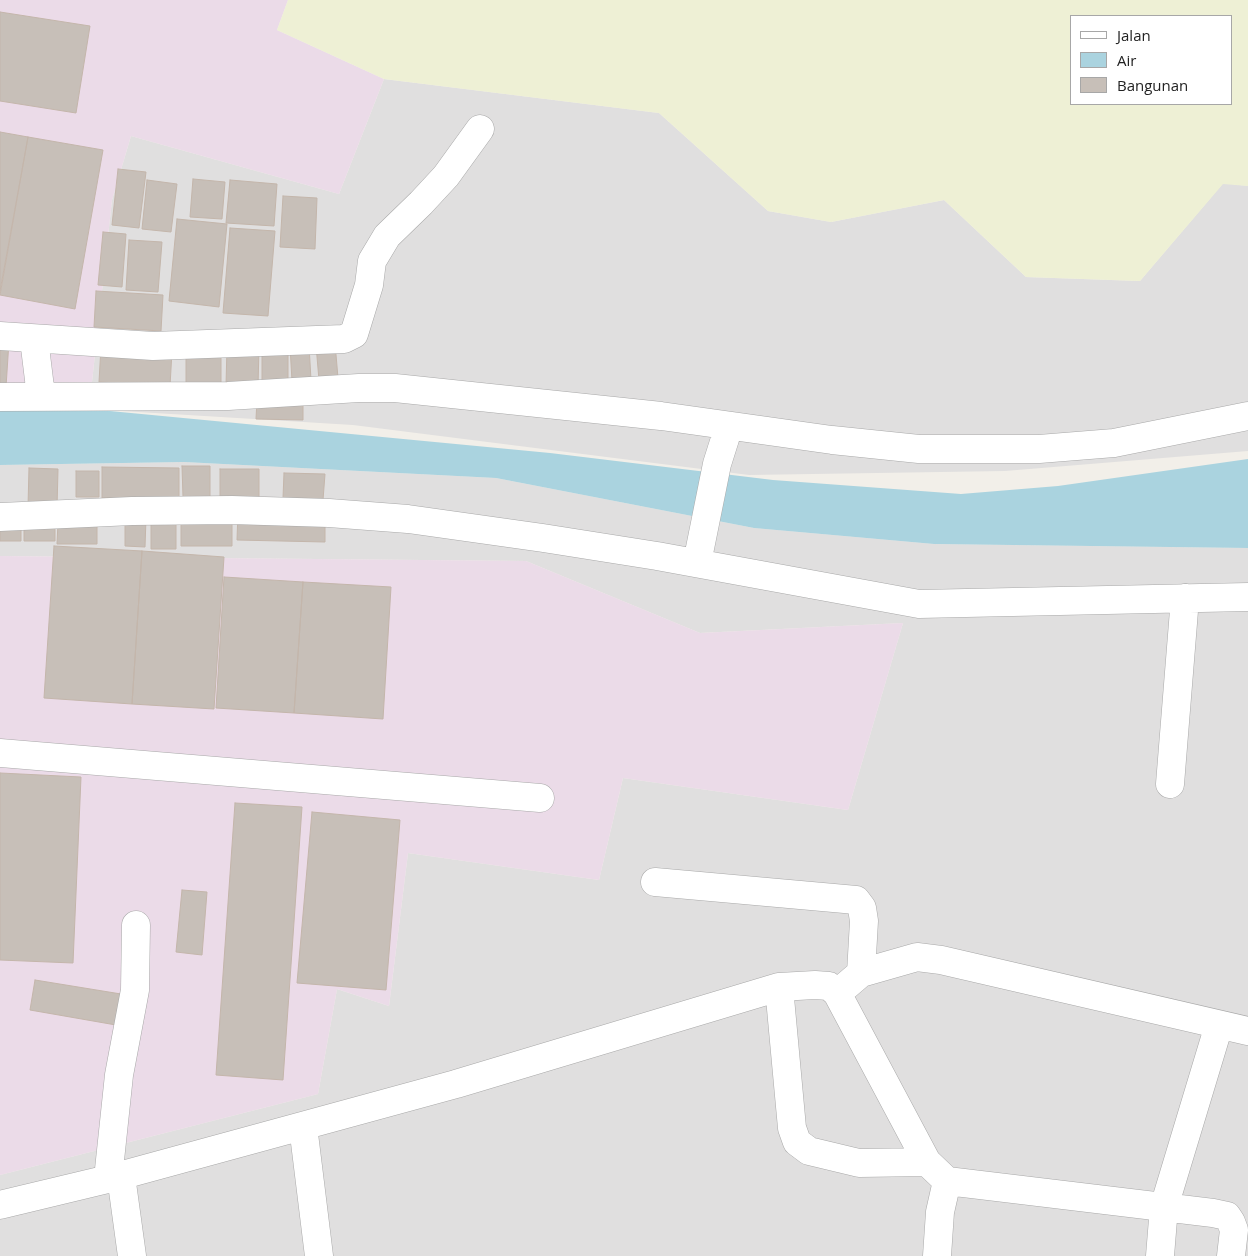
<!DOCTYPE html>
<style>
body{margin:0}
#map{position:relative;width:1248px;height:1256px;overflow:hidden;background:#f2efe9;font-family:"Open Sans",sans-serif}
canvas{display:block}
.legend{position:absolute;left:1070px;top:15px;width:162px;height:90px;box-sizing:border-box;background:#fff;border:1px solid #a7a7a7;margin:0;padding:6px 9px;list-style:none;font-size:15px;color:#222}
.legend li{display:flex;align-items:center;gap:10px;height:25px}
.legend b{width:25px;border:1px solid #a7a7a7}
</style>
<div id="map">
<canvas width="1248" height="1256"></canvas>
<ul class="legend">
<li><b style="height:6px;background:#fff"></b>Jalan</li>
<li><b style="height:14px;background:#aad3df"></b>Air</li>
<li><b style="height:14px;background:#c7bfb8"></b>Bangunan</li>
</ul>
</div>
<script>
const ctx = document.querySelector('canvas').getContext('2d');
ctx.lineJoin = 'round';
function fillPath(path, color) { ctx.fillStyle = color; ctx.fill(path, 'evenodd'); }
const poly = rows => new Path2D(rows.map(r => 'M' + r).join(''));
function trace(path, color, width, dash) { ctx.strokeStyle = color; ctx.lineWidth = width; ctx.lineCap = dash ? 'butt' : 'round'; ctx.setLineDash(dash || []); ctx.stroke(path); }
const residential = poly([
 [384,79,659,113,768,211,831,222,944,200,1026,277,1140,281,1223,183,1248,186,1248,451,1005,471,749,475,353,425,89,409,112,200,131,136,339,194],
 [184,462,496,478,754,528,934,544,1248,548,1248,1256,0,1256,0,1175,318,1094,337,989,389,1006,408,853,599,880,623,778,848,810,903,623,700,633,526,561,0,556,0,465]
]);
const industrial = poly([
 [0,0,288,0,277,30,384,79,339,194,131,136,112,200,89,409,0,409],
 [0,556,526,561,700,633,903,623,848,810,623,778,599,880,408,853,389,1006,337,989,318,1094,0,1175]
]);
const farmland = poly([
 [288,0,1248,0,1248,186,1223,184,1140,281,1026,277,944,200,831,222,768,211,659,113,384,79,277,30],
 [1072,16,1232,16,1232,104,1072,104]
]);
const water = poly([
 [0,409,89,409,550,453,773,480,961,494,1058,486,1248,459,1248,548,934,544,754,528,496,478,184,462,0,465]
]);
const building = poly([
 [0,12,90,26,76,113,0,101,0,12],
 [0,132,28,137,0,291,0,132],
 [28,137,103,150,75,309,0,295,28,137],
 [118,169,146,172,139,228,112,225,118,169],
 [193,179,225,182,222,219,190,217,193,179],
 [147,180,177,184,171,232,142,229,147,180],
 [230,180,277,184,274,226,226,223,230,180],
 [283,196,317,198,315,249,280,247,283,196],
 [177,219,227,224,219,307,169,301,177,219],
 [230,228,275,231,268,316,223,313,230,228],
 [103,232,126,234,122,287,98,285,103,232],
 [129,240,162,242,158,292,126,290,129,240],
 [96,291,163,295,161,331,94,327,96,291],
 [0,340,9,341,6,387,0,387,0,340],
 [335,343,338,378,319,380,316,345,335,343],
 [309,345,311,380,292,381,290,346,309,345],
 [101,347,172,351,170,386,99,382,101,347],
 [227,347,259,347,258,387,226,386,227,347],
 [186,349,221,349,221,390,186,390,186,349],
 [262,349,288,349,288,381,262,380,262,349],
 [257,400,303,401,303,420,256,419,257,400],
 [182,466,210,466,210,497,183,497,182,466],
 [102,467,179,468,179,498,102,498,102,467],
 [29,468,58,469,57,508,28,507,29,468],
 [220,469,259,469,259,500,220,500,220,469],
 [76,471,99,471,99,497,76,497,76,471],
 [284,473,325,474,323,500,283,498,284,473],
 [238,512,325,514,325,542,237,540,238,512],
 [151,515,176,515,176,549,151,549,151,515],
 [125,518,146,518,145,547,125,546,125,518],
 [181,518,232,518,232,546,181,546,181,518],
 [24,520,55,520,55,541,24,541,24,520],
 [0,521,21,521,21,541,0,541,0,521],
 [58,522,97,522,97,544,57,544,58,522],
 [54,546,142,551,132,704,44,698,54,546],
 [142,551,224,557,214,709,132,704,142,551],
 [224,577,303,582,294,713,216,708,224,577],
 [303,582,391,587,383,719,294,713,303,582],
 [0,773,81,777,73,963,0,960,0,773],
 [235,803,302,807,283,1080,216,1075,235,803],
 [312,812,400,820,386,990,297,983,312,812],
 [182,890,207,892,202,955,176,952,182,890],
 [35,980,121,994,116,1025,30,1010,35,980]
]);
const minor = poly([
 [0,336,153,346,344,339,354,334,369,285,372,261,387,236,421,203,446,176,480,129],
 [34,339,41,396],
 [0,397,228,396,359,388,395,388,661,416,832,440,919,449,1039,449,1114,443,1248,416],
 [0,517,132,511,232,510,329,513,408,519,543,538,657,556,919,604,1248,597],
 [697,563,717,464,729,426],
 [0,753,540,798],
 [1170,784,1185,598],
 [655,882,856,900,862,908,864,921,861,973,847,985],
 [861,973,917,957,941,960,1248,1031],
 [779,987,792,1128,797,1142,809,1151,859,1163,927,1162],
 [303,1126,319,1256],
 [121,1176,132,1256],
 [108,1179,119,1075,135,990,136,925],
 [0,1205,108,1179,456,1084,779,987,815,985,829,986,837,993,927,1162,947,1181,1213,1213,1227,1216,1231,1222,1234,1230,1231,1256],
 [937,1256,940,1212,947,1181],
 [1160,1256,1164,1207,1219,1025]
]);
fillPath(residential, '#e0dfdf');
fillPath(industrial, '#ebdbe8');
fillPath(farmland, '#eef0d5');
fillPath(water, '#aad3df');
fillPath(building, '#c7bfb8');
trace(building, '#c4b6ab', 1);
trace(minor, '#a9a9a9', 29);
trace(minor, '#fff', 28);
</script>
